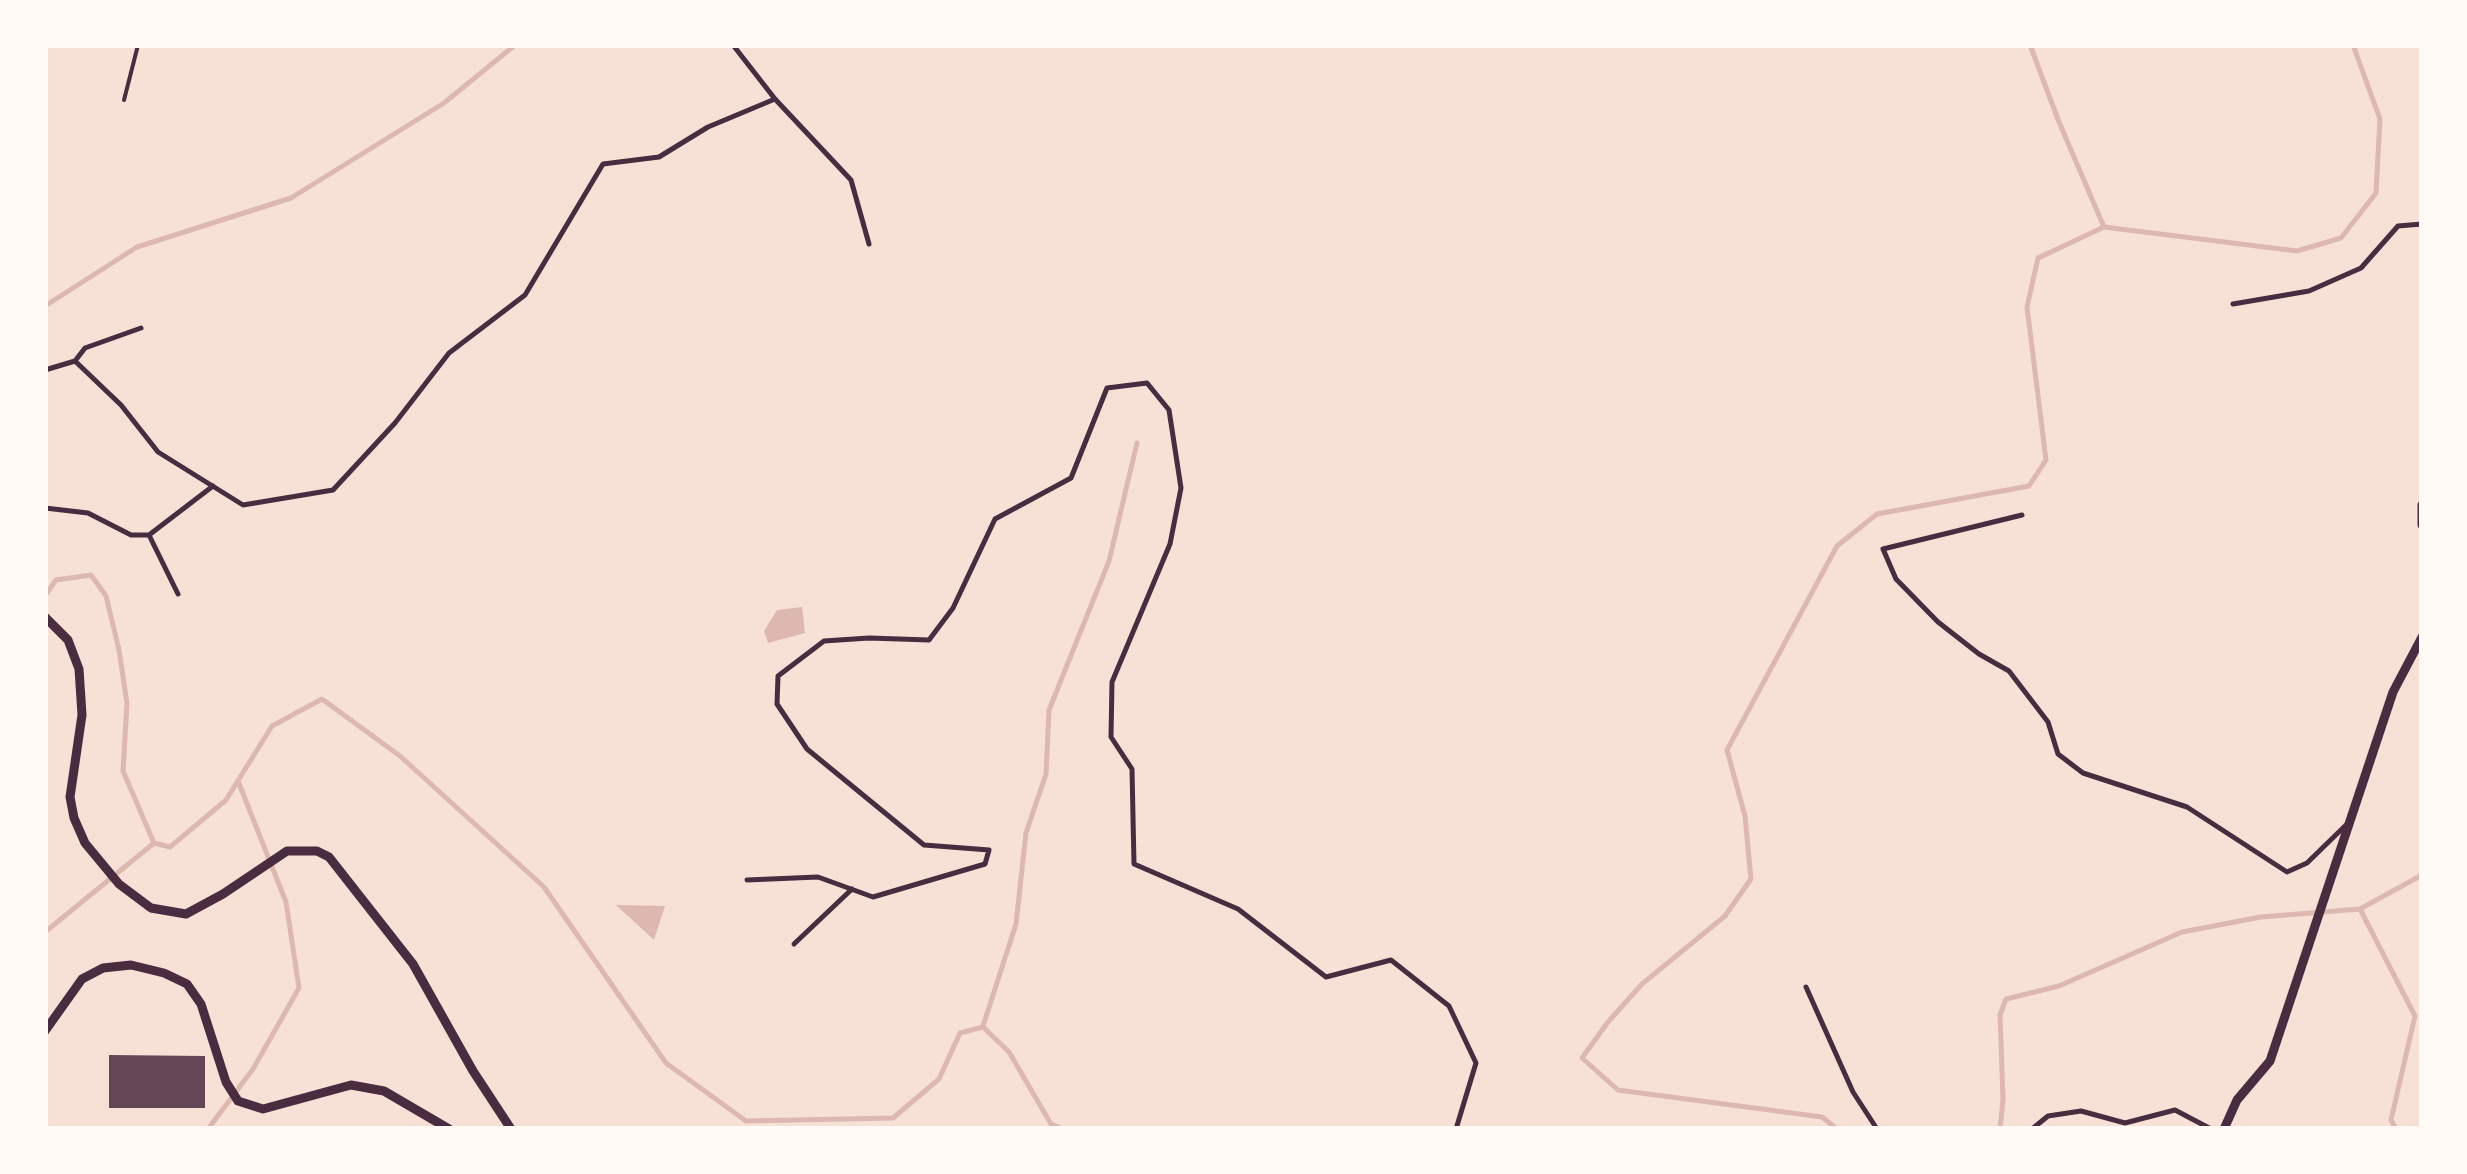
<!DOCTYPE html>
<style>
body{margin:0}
#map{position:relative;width:2467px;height:1174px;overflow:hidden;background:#f7e1d7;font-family:"Nunito Sans",sans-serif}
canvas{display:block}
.frame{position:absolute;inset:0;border:48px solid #fffaf5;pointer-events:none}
</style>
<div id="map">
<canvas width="2467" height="1174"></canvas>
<div class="frame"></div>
</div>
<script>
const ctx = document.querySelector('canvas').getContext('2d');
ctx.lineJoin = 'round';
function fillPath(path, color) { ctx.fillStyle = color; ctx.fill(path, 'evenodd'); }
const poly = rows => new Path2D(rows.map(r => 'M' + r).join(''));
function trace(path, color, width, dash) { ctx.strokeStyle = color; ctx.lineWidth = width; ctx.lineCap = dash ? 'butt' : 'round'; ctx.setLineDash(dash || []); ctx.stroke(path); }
const water = poly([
 [802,607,805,633,768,643,764,631,777,610],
 [616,905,665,906,654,940]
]);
const stream = poly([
 [2030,45,2059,122,2104,227],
 [45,306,137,247,291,198,444,103,515,45],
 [45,596,56,580,91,575,106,596,119,650,127,703,123,771,154,843,170,847,226,800,272,726,322,699,400,756,544,887,666,1063,746,1121,893,1118,939,1079,960,1033,983,1027,1009,1052,1051,1124,1063,1129],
 [2360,909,2415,1016,2391,1120,2396,1129],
 [45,932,154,843],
 [983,1026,1016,924,1026,833,1046,774,1049,710,1109,561,1137,443],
 [208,1129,253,1069,299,988,286,902,238,781],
 [1837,1129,1822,1117,1618,1090,1582,1058,1608,1022,1642,984,1725,916,1751,879,1745,816,1727,750,1837,546,1877,514,2029,486,2046,460,2027,307,2038,258,2104,227,2297,251,2341,238,2376,193,2380,119,2353,45],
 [2000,1129,2003,1100,2000,1015,2006,999,2059,986,2182,932,2261,917,2360,909,2422,875]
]);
const building = poly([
 [109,1055,205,1056,205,1108,109,1108]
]);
const path = poly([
 [124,100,138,45]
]);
const service = poly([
 [733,45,775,99,851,180,869,244],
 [2233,304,2309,291,2361,268,2398,226,2422,224],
 [75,361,85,348,141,328],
 [45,370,75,361,121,405,158,452,243,505,333,490,395,423,449,353,525,295,603,164,659,157,708,127,775,99],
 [45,508,88,513,131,535,149,535,213,486],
 [2022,515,1883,549,1896,579,1938,622,1979,654,2009,671,2048,722,2058,754,2083,773,2187,807,2287,872,2307,863,2346,825],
 [149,535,178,594],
 [747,880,818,877,873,897,985,864,989,850,924,845,807,749,777,704,778,676,824,641,869,638,929,640,953,608,995,519,1071,478,1107,388,1147,383,1169,410,1181,488,1170,544,1112,682,1111,737,1132,769,1134,864,1238,909,1326,977,1391,960,1449,1006,1476,1063,1456,1129],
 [794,944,852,889],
 [1806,987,1853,1092,1877,1129],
 [2032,1129,2048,1116,2081,1111,2125,1123,2175,1110,2211,1129]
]);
const minor = poly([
 [2422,505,2422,525],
 [45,617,68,640,79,669,82,715,70,797,74,818,85,843,119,884,151,908,186,914,223,894,287,851,317,851,329,857,413,964,473,1071,511,1129],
 [45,1031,82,979,103,968,131,965,164,973,187,984,201,1004,226,1082,238,1101,263,1109,351,1085,384,1091,449,1129],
 [2224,1129,2237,1100,2270,1061,2393,692,2422,637]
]);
fillPath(water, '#dcb8b0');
trace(stream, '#dcb8b0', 5);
fillPath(building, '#644757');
trace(path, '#4a2c40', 4);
trace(service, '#4a2c40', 5);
trace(minor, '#4a2c40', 9);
</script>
